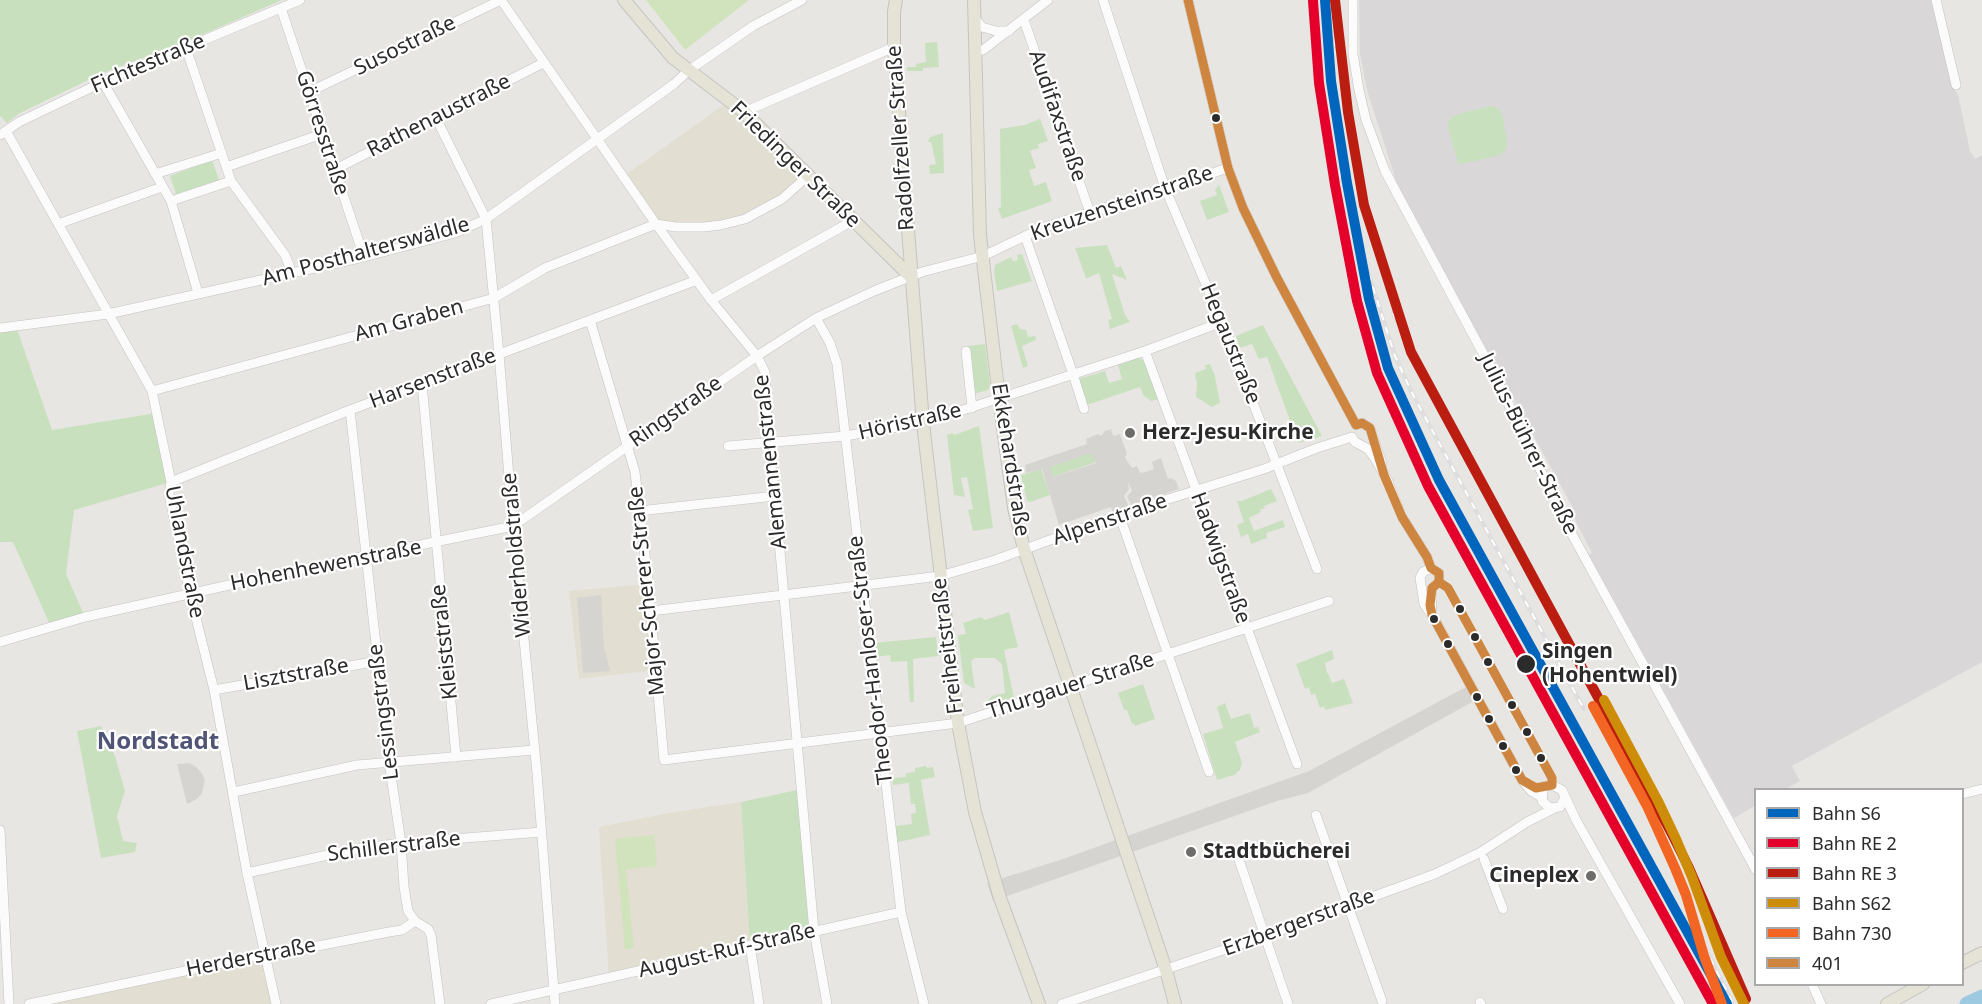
<!DOCTYPE html>
<meta charset="utf-8">
<style>
body{margin:0}
#map{position:relative;width:1982px;height:1004px;overflow:hidden;background:#e8e6e2;font-family:"Noto Sans",sans-serif}
canvas{display:block}
.legend{position:absolute;left:1754px;top:788px;width:210px;height:198px;box-sizing:border-box;background:#fff;border:2px solid #aaa;margin:0;padding:8px 10px;list-style:none;font-size:18px;color:#2b2b2b}
.legend li{display:flex;align-items:center;gap:12px;height:30px}
.legend b{width:30px;border:2px solid #aaa}
</style>
<div id="map">
<canvas width="1982" height="1004"></canvas>
<ul class="legend">
<li><b style="height:8px;background:#0065bd"></b>Bahn S6</li>
<li><b style="height:8px;background:#e4002b"></b>Bahn RE 2</li>
<li><b style="height:8px;background:#bb1e10"></b>Bahn RE 3</li>
<li><b style="height:8px;background:#ce8d09"></b>Bahn S62</li>
<li><b style="height:8px;background:#f26522"></b>Bahn 730</li>
<li><b style="height:8px;background:#cd853f"></b>401</li>
</ul>
</div>
<script>
const ctx = document.querySelector('canvas').getContext('2d');
ctx.lineJoin = 'round';
function fillPath(path, color) { ctx.fillStyle = color; ctx.fill(path, 'evenodd'); }
const poly = rows => new Path2D(rows.map(r => 'M' + r).join(''));
function trace(path, color, width, dash) { ctx.strokeStyle = color; ctx.lineWidth = width; ctx.lineCap = dash ? 'butt' : 'round'; ctx.setLineDash(dash || []); ctx.stroke(path); }
function write(font, color, halo, rows, align = 'center') {
  ctx.font = font + ' "Noto Sans",sans-serif'; ctx.lineWidth = 4.5; ctx.setLineDash([]); ctx.textBaseline = 'middle'; ctx.strokeStyle = halo; ctx.fillStyle = color; for (const [text, x, y, turn = 0] of rows) {
    ctx.save(); ctx.translate(x, y); ctx.rotate((+turn || 0) * Math.PI / 180); ctx.textAlign = isNaN(turn) ? turn : align; if (halo) ctx.strokeText(text, 0, 0); ctx.fillText(text, 0, 0); ctx.restore();
  }
}
const industrial = poly([
 [1359,0,1931,0,1950,80,1958,95,1970,151,1975,159,1982,155,1982,662,1792,766,1800,781,1785,789,1756,790,1755,806,1734,818,1589,555,1592,553,1576,522,1572,506,1399,190,1367,90,1360,53]
]);
const education = poly([
 [729,101,809,175,782,199,733,223,656,224,624,176],
 [648,584,656,670,579,679,569,591],
 [741,802,750,945,609,979,599,827,669,813],
 [265,954,276,1004,29,1004]
]);
const green = poly([
 [0,0,282,0,183,43,103,73,20,113,7,123,0,116],
 [937,42,939,67,923,68,923,71,907,71,907,67,916,67,916,64,926,62,925,43],
 [1490,106,1500,109,1502,114,1507,140,1506,149,1503,153,1497,156,1462,164,1458,163,1449,131,1448,121,1455,115],
 [1040,119,1048,141,1038,144,1039,148,1030,151,1036,168,1029,170,1034,186,1046,182,1052,201,1002,219,998,208,1001,207,1000,129,1024,125],
 [943,133,944,173,930,174,929,165,936,164,931,142,928,142,930,137],
 [212,160,219,180,176,194,170,176],
 [1219,185,1229,212,1207,220,1200,201,1217,195,1215,190],
 [1107,245,1116,268,1121,266,1127,280,1112,274,1125,315,1130,322,1110,329,1108,320,1112,319,1099,273,1085,279,1086,278,1075,248],
 [1022,254,1032,281,997,291,994,272,995,265,1011,257,1013,261,1018,260,1017,255],
 [1017,324,1020,329,1026,330,1028,337,1035,336,1036,340,1022,346,1028,366,1023,368,1011,326],
 [1263,325,1322,436,1298,443,1267,357,1259,359,1252,344,1240,348,1236,336],
 [16,326,52,430,156,413,171,482,74,510,66,574,85,617,51,627,13,542,0,542,0,328],
 [985,344,990,386,988,390,973,394,968,346],
 [1138,358,1145,361,1159,399,1151,401,1144,396,1140,387,1087,405,1078,379,1105,371,1109,383,1122,379,1118,365],
 [1210,364,1215,376,1220,403,1212,407,1196,397,1197,384,1195,373,1206,369,1205,365],
 [979,426,993,528,973,531,968,510,973,509,967,477,961,478,965,497,954,495,947,435,953,433,954,435],
 [1092,452,1096,462,1053,477,1049,467],
 [1041,469,1050,495,1030,502,1027,501,1021,475],
 [1271,489,1277,501,1264,506,1265,508,1260,510,1261,512,1249,518,1254,531,1283,520,1285,527,1266,533,1267,538,1251,544,1248,534,1241,537,1237,525,1244,522,1237,501,1242,501],
 [1009,612,1018,647,1004,650,1014,698,989,706,988,700,992,696,1005,693,1002,664,995,658,975,658,971,661,975,689,964,683,958,635,966,634,963,623,981,617,985,620],
 [936,637,938,656,913,659,914,702,910,702,907,661,891,662,890,655,876,657,873,643],
 [1332,650,1334,659,1325,663,1327,673,1328,673,1332,683,1344,679,1353,703,1325,710,1324,706,1320,708,1315,694,1311,695,1309,687,1305,689,1296,664],
 [1143,684,1155,719,1135,726,1134,723,1132,724,1127,710,1124,710,1118,693],
 [1225,703,1231,719,1250,713,1254,728,1258,727,1260,732,1235,742,1242,763,1240,770,1234,775,1217,780,1203,734,1223,728,1217,707],
 [101,726,115,756,125,791,117,816,123,841,137,843,135,852,101,858,77,731],
 [926,766,927,768,933,767,935,777,921,780,930,835,898,842,895,826,912,824,911,814,916,813,915,804,911,804,909,783,893,785,892,778,906,777,906,773,915,772,915,768],
 [802,789,814,931,750,945,741,802]
]);
const pitch = poly([
 [646,0,749,0,685,50],
 [654,835,657,866,626,869,634,948,625,949,615,839]
]);
const plaza = poly([
 [1112,429,1111,432,1114,436,1120,434,1127,454,1125,457,1127,461,1132,468,1137,466,1140,473,1146,472,1154,469,1152,462,1161,458,1168,479,1171,478,1176,481,1179,489,1131,505,1127,496,1132,491,1128,482,1129,489,1124,496,1129,507,1113,513,1111,507,1059,525,1042,469,1026,473,1025,465,1087,444,1086,439,1098,434,1101,436,1105,431],
 [1092,453,1096,463,1053,477,1050,467],
 [601,595,604,648,610,671,583,673,577,598],
 [1466,687,1474,701,1308,793,1277,801,993,901,987,883,1063,859,1309,771],
 [189,763,195,766,201,772,205,780,202,793,197,799,187,804,177,764]
]);
const river = poly([
 [1967,1004,1982,997]
]);
const minor = poly([
 [501,0,656,224,711,300,757,356,765,372,768,442,775,496,814,931,827,1004],
 [1103,0,1165,188,1222,322,1317,569],
 [1188,0,1228,168,1243,208,1277,278,1356,425],
 [1353,0,1353,54,1359,90,1366,120,1385,171,1493,372,1568,527,1756,870],
 [1936,0,1956,85],
 [281,8,364,257],
 [974,18,982,27,996,31,1009,31],
 [1024,20,1090,213],
 [186,48,231,181,285,255,292,273],
 [974,51,983,50,1048,0],
 [103,82,171,201,198,293],
 [309,92,501,0],
 [744,112,894,47],
 [436,118,486,219,499,354,513,526,537,773,555,1004],
 [6,131,152,391,171,482,169,494,190,594,214,690,247,873,276,1004],
 [0,135,19,122,103,82,300,0],
 [226,167,322,134],
 [334,170,543,63],
 [155,174,222,153],
 [171,201,231,181],
 [58,224,162,187],
 [1025,236,1073,374,1084,409],
 [979,258,1042,228,1228,168],
 [711,300,854,220],
 [816,318,830,343,837,364,901,912,924,1004],
 [590,320,635,472,648,580,664,760,958,723,1329,601],
 [0,328,108,314,364,257,455,233,486,219,674,84,688,71,753,26,802,0],
 [966,351,972,408],
 [1145,351,1297,764],
 [422,383,456,757],
 [152,391,494,298,545,268,656,224,676,227,704,227,721,225,745,219,782,199,809,175],
 [350,410,389,762,401,843,404,887,408,911,415,921,428,929,431,935,440,1004],
 [1356,425,1362,423,1370,428,1382,464],
 [1352,437,1355,442,1368,449,1374,457,1387,479,1402,517,1427,557,1431,568,1439,573,1439,582,1432,588,1431,597,1432,613],
 [728,446,845,436,923,423,1145,351,1222,322],
 [171,482,350,410,697,280],
 [639,511,775,496],
 [1119,514,1209,772],
 [1431,568,1423,572,1420,578,1424,604,1435,620,1522,780,1531,791,1541,797],
 [651,611,940,576,995,560,1124,513,1264,469,1317,448,1352,437],
 [0,642,85,617,288,572,513,526,757,356,816,318,874,291,922,272,983,256],
 [214,690,378,661],
 [1522,780,1530,786,1536,788,1552,785,1562,790,1576,820,1680,1004],
 [234,792,357,765,534,750],
 [1543,792,1542,801,1550,808,1560,807,1565,797],
 [1962,794,1982,789],
 [1316,815,1382,1001],
 [0,830,9,1004],
 [1236,851,1288,1004],
 [1484,859,1503,909],
 [247,873,350,850,401,843,542,832],
 [750,945,759,1004],
 [1812,984,1821,1004],
 [1480,1002,1481,1004],
 [29,1004,265,954,277,954,389,932,402,930,415,921],
 [491,1004,901,912],
 [1062,1004,1265,936,1435,874,1481,852,1527,822,1553,809]
]);
const major = poly([
 [624,0,673,58,744,112,911,277],
 [896,0,894,11,894,47,923,423,958,723,975,812,1000,898,1039,1004],
 [974,0,980,235,999,398,1014,508,1024,549,1166,970,1175,1004],
 [1962,963,1982,953],
 [1887,1004,1923,984]
]);
const rail = poly([
 [1335,46,1337,0],
 [1336,114,1341,181],
 [1360,247,1395,356,1413,395,1584,709],
 [1393,313,1421,368,1534,572],
 [1704,946,1733,1004]
]);
const bus1 = poly([
 [1188,0,1228,168,1243,208,1277,278,1356,425],
 [1356,425,1362,423,1370,428,1384,475,1402,517,1427,557,1431,568,1439,573,1439,582],
 [1439,582,1448,588,1552,778,1552,785,1536,788,1522,780,1432,615,1430,605,1432,588,1439,582]
]);
const rail1 = poly([
 [1325,0,1331,81,1347,183,1369,299,1388,368,1439,480,1727,1004]
]);
const rail2 = poly([
 [1313,1,1319,83,1335,185,1357,301,1377,373,1428,486,1713,1004]
]);
const rail3 = poly([
 [1335,0,1348,112,1364,205,1411,352,1672,834,1689,868,1746,999]
]);
const rail4 = poly([
 [1604,700,1658,801,1676,839,1692,877,1721,957,1744,1004]
]);
const rail5 = poly([
 [1593,706,1647,806,1675,868,1686,895,1704,956,1722,1004]
]);
const markers = [
 [1216,118,5,"#2b2b2b"],
 [1130,433,6,"#6d6c6b"],
 [1460,609,5,"#2b2b2b"],
 [1434,619,5,"#2b2b2b"],
 [1475,637,5,"#2b2b2b"],
 [1448,644,5,"#2b2b2b"],
 [1488,662,5,"#2b2b2b"],
 [1526,664,10,"#2b2b2b"],
 [1477,697,5,"#2b2b2b"],
 [1512,705,5,"#2b2b2b"],
 [1489,719,5,"#2b2b2b"],
 [1527,732,5,"#2b2b2b"],
 [1503,746,5,"#2b2b2b"],
 [1541,758,5,"#2b2b2b"],
 [1516,770,5,"#2b2b2b"],
 [1191,852,6,"#6d6c6b"],
 [1591,876,6,"#6d6c6b"]
];
const streetNames = [
 ["Susostraße",405,46,-26],
 ["Fichtestraße",148,64,-23],
 ["Rathenaustraße",439,116,-27],
 ["Audifaxstraße",1057,116,71],
 ["Görresstraße",322,133,72],
 ["Radolfzeller Straße",901,138,-94],
 ["Friedinger Straße",795,165,44],
 ["Kreuzensteinstraße",1122,204,-19],
 ["Am Posthalterswäldle",366,252,-15],
 ["Am Graben",409,321,-15],
 ["Hegaustraße",1230,344,68],
 ["Harsenstraße",433,379,-21],
 ["Ringstraße",676,412,-35],
 ["Höristraße",910,422,-13],
 ["Julius-Bührer-Straße",1528,444,64],
 ["Ekkehardstraße",1010,460,81],
 ["Alemannenstraße",771,462,-96],
 ["Alpenstraße",1110,520,-19],
 ["Uhlandstraße",184,552,79],
 ["Widerholdstraße",517,555,-95],
 ["Hadwigstraße",1220,558,70],
 ["Hohenhewenstraße",326,566,-11],
 ["Major-Scherer-Straße",647,591,-96],
 ["Kleiststraße",445,642,-96],
 ["Freiheitstraße",948,646,-97],
 ["Theodor-Hanloser-Straße",871,660,-97],
 ["Lisztstraße",296,675,-10],
 ["Thurgauer Straße",1071,686,-18],
 ["Lessingstraße",384,712,-97],
 ["Schillerstraße",394,847,-7],
 ["Erzbergerstraße",1299,923,-20],
 ["August-Ruf-Straße",727,951,-13],
 ["Herderstraße",251,958,-11]
];
const poiNames = [
 ["Herz-Jesu-Kirche",1142,433],
 ["Stadtbücherei",1203,852],
 ["Cineplex",1579,876,"right"]
];
const stopNames = [
 ["Singen",1542,652],
 ["(Hohentwiel)",1542,676]
];
const quarterNames = [
 ["Nordstadt",158,742]
];
fillPath(industrial, '#d9d7d8');
fillPath(education, '#e2ded1');
fillPath(green, '#c9e0be');
fillPath(pitch, '#d1e3bd');
fillPath(plaza, '#d6d4d0');
trace(river, '#9dcae1', 15);
trace(minor, '#c2c2c1', 10);
trace(major, '#c5c4c2', 14);
trace(minor, '#fcfbfb', 9);
trace(major, '#e5e3d6', 12);
trace(rail, '#dededf', 4.5);
trace(rail, '#fff', 2, [7]);
trace(bus1, '#cd853f', 9);
trace(rail1, '#0065bd', 10);
trace(rail2, '#e4002b', 10);
trace(rail3, '#bb1e10', 10);
trace(rail4, '#ce8d09', 10);
trace(rail5, '#f26522', 10);
for (const [x, y, r, color] of markers) { const dot = new Path2D(); dot.arc(x, y, r, 0, 2 * Math.PI); ctx.fillStyle = color; ctx.fill(dot); trace(dot, '#fff', 2); }
write('21px', '#2b2b2b', '#fff', streetNames);
write('bold 21px', '#2b2b2b', '#fff', poiNames, 'left');
write('bold 21px', '#2b2b2b', '#fff', stopNames, 'left');
write('bold 24px', '#505476', '#fff', quarterNames);
</script>
